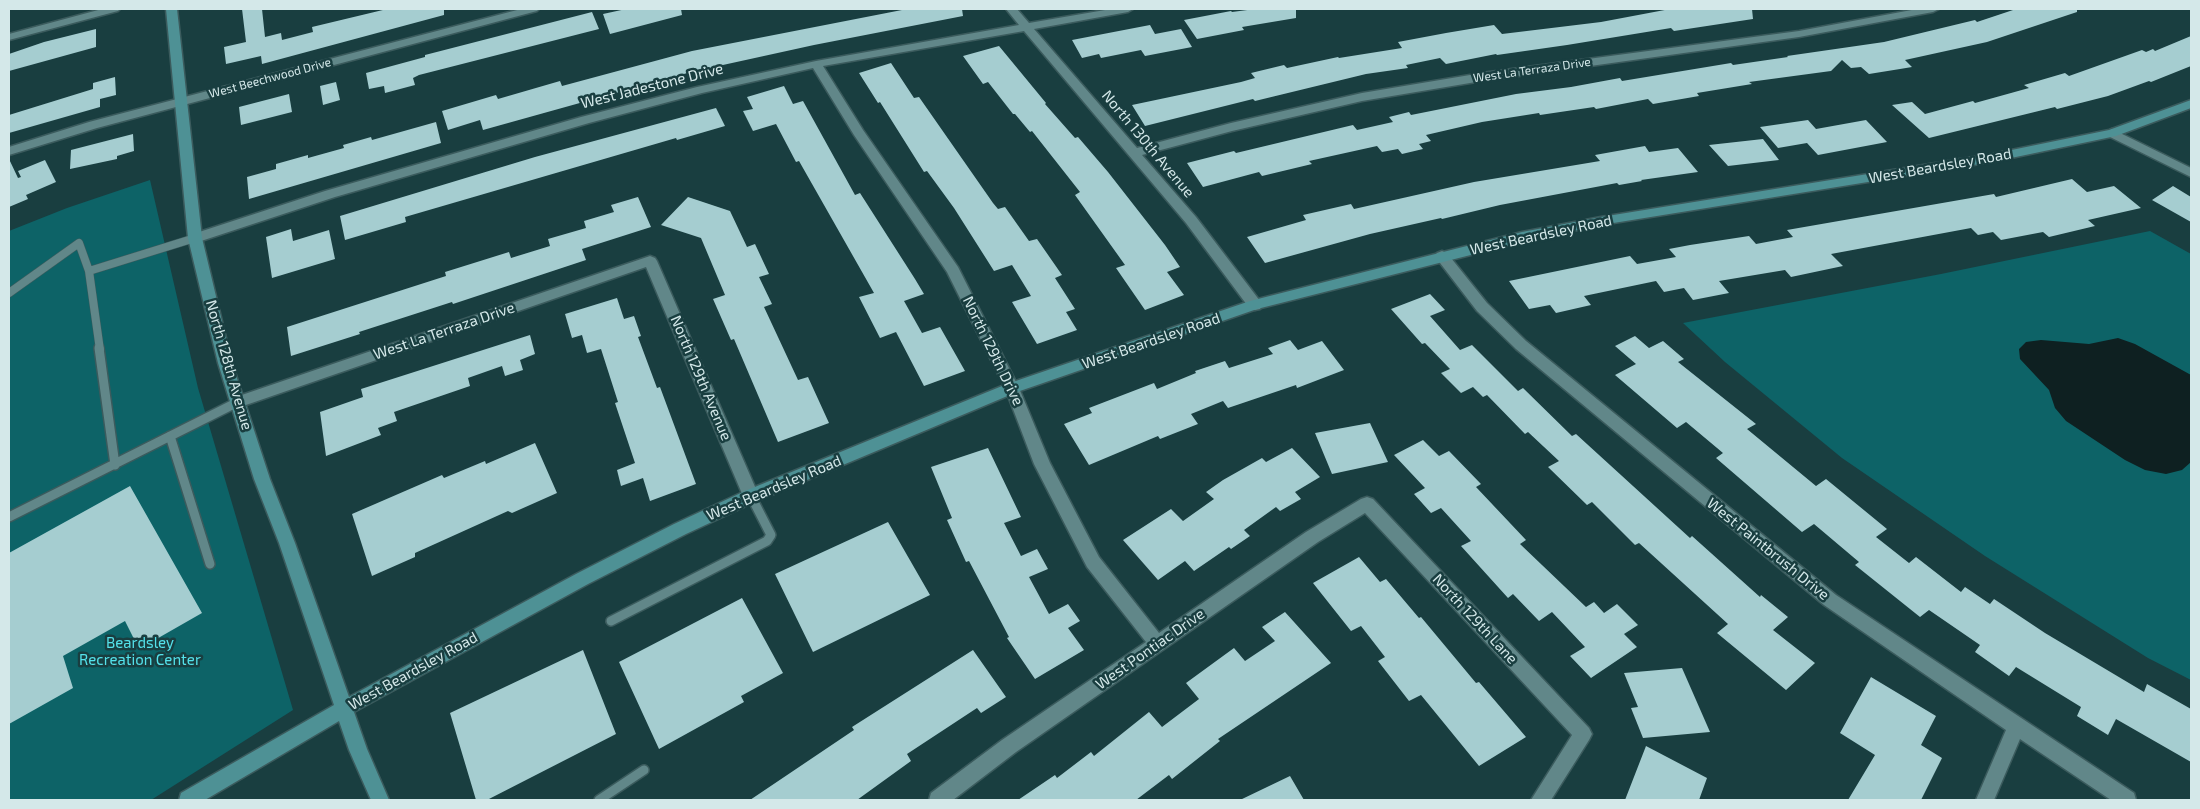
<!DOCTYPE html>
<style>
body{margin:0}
#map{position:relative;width:2200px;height:809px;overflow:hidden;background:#193e40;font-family:"Exo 2",sans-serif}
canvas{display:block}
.frame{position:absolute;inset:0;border:10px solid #d4e8e9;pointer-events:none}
</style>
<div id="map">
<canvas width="2200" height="809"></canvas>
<div class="frame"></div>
</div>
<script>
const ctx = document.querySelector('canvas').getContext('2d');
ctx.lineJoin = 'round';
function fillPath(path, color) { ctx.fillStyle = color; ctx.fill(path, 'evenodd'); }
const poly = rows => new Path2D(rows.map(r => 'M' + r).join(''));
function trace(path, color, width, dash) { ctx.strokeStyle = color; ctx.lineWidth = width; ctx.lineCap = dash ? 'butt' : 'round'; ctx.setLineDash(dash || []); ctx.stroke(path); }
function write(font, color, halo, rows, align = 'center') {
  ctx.font = font + ' "Exo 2",sans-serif'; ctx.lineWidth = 5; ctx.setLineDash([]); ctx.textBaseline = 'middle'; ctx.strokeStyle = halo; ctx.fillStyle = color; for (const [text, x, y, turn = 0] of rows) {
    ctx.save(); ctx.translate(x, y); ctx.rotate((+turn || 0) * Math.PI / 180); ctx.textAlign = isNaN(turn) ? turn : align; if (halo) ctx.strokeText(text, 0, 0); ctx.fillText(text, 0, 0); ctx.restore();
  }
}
const green = poly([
 [150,180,198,388,293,710,151,800,9,800,9,231,67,208],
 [2150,231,2191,254,2191,680,2148,658,1985,556,1842,458,1725,362,1683,323,1941,274]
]);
const water = poly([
 [2118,338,2135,344,2191,375,2191,462,2182,470,2166,474,2145,470,2125,460,2066,421,2055,408,2049,390,2020,359,2019,349,2026,342,2041,340,2089,344]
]);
const building = poly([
 [242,9,262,9,265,37,281,33,282,40,313,32,312,27,387,9,444,9,444,15,262,64,261,56,226,64,224,47,246,42],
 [626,9,681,9,682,15,610,34,603,14],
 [907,9,962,9,963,16,814,45,691,72,483,130,480,120,448,130,442,111,496,95,498,99,560,81,562,86,692,51],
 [1255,9,1296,9,1296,18,1242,27,1244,30,1197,39,1184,20,1231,11,1232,12],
 [1670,9,1752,9,1753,19,1674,31,1671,28,1567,45,1497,55,1496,54,1446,64,1440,58,1406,65,1408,68,1366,74,1255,101,1253,99,1145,126,1132,105,1241,82,1255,78,1251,73,1284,65,1287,68,1338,57,1339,58,1402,48,1398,42,1446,33,1494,25,1502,34,1601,22],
 [2016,9,2077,9,2077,12,1987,42,1905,60,1912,67,1900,69,1869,74,1861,67,1851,68,1842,60,1831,71,1749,82,1752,84,1697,93,1699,96,1653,104,1648,99,1596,109,1594,107,1540,115,1539,113,1482,122,1426,135,1431,141,1419,144,1423,149,1402,154,1398,149,1382,152,1377,146,1309,161,1312,164,1262,176,1259,172,1203,187,1187,163,1234,151,1236,153,1353,125,1357,130,1393,122,1389,117,1409,112,1411,115,1516,94,1571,87,1620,78,1622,81,1731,63,1733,65,1788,57,1787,56,1884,42,1975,20,1977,22],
 [592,12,599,29,419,75,413,78,415,85,385,93,384,86,369,89,366,73,425,57,425,55],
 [1150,25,1155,34,1181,29,1192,47,1145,56,1141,50,1101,58,1099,54,1082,58,1072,40],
 [96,29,96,47,9,71,9,54,44,42],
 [2191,36,2191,66,2151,82,2149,81,2108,96,2057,109,2055,107,1929,138,1892,105,1912,102,1925,114,1973,101,1975,103,2029,88,2024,85,2065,73,2069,76,2142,50,2146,52,2153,49,2155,51],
 [999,46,1046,103,1045,104,1075,138,1078,137,1108,172,1165,245,1180,267,1167,272,1184,295,1145,310,1116,268,1125,265,1075,195,1080,192,1032,131,1030,132,1015,114,1013,114,988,82,983,84,963,56],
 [891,63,914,98,919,97,993,203,998,209,1005,207,1029,241,1037,239,1062,275,1055,278,1075,309,1066,312,1077,330,1037,344,1012,302,1031,296,1012,265,994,271,954,208,927,171,924,172,880,102,878,103,859,73],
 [115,77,116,95,100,99,100,107,9,133,9,115,93,89,93,83],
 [336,82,340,100,323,105,320,86],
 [784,86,793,104,803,101,855,195,860,193,915,279,924,294,904,301,922,333,940,327,965,371,924,386,896,332,880,338,859,297,874,293,799,161,796,162,776,124,753,131,743,111,753,109,747,97],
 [289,94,292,112,241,125,239,107],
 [716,108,725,126,677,140,676,138,405,217,406,222,345,240,340,216,535,157],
 [1808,120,1816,129,1866,120,1887,142,1818,155,1807,143,1778,148,1760,127],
 [436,122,441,143,249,199,247,177,276,169,276,164,308,155,308,158,344,148,343,145,371,137,372,140],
 [133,134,134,151,117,156,117,159,70,169,71,150],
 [1763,139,1779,160,1728,166,1709,145],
 [1645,146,1649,152,1678,148,1698,172,1641,180,1642,181,1619,185,1617,183,1500,205,1442,219,1441,218,1370,234,1265,263,1247,237,1306,220,1303,215,1351,204,1354,209,1474,182,1600,161,1595,155],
 [9,159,18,178,21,177,18,171,45,160,56,182,26,195,28,199,9,207],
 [2072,179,2087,192,2114,186,2141,208,2088,220,2095,226,2049,237,2043,232,2001,240,1993,232,1978,235,1971,228,1831,254,1843,266,1791,277,1785,270,1719,281,1729,293,1693,300,1684,288,1664,292,1656,281,1584,296,1591,305,1556,313,1550,305,1529,309,1509,281,1630,256,1637,264,1676,257,1669,249,1690,245,1749,236,1756,244,1793,237,1787,230,1994,194,1996,197],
 [2173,186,2191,197,2191,222,2152,200],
 [638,197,651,227,582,249,586,260,453,304,452,302,359,332,360,334,291,356,287,327,446,276,445,272,509,252,511,258,550,246,548,239,586,228,584,221,614,212,611,205],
 [688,197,730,211,747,247,755,244,769,274,759,277,772,304,764,307,798,380,808,377,829,423,778,442,734,339,731,340,713,299,725,295,701,238,661,225],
 [291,229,293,241,329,230,335,259,272,278,266,237],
 [1430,294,1445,310,1430,316,1460,350,1472,345,1518,391,1523,388,1572,436,1576,434,1690,538,1692,536,1760,597,1761,595,1788,617,1773,630,1815,663,1786,690,1717,633,1728,624,1639,543,1635,545,1592,502,1587,505,1548,467,1559,461,1528,432,1525,434,1487,395,1483,397,1473,387,1461,393,1441,373,1450,369,1425,343,1422,344,1391,309],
 [617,298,624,319,634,316,641,336,638,337,657,388,660,387,696,484,650,501,643,478,621,486,617,470,635,463,615,403,618,402,601,349,587,353,582,335,572,338,565,314],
 [530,335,535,354,520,360,523,370,505,376,502,366,468,378,470,386,394,412,397,421,378,428,381,435,326,456,320,412,363,397,361,389],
 [1635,336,1649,348,1663,341,1684,359,1678,362,1756,424,1747,429,1816,486,1826,479,1887,529,1876,537,1909,563,1916,557,1961,592,1965,587,1990,604,1994,599,2045,633,2144,692,2147,684,2191,709,2191,762,2116,719,2108,735,2077,716,2081,707,2016,667,2009,676,1975,652,1980,645,1929,610,1920,617,1855,565,1859,562,1814,524,1802,532,1716,458,1723,453,1686,422,1677,428,1615,375,1636,364,1615,346],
 [1290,340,1298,350,1322,341,1344,370,1297,388,1296,385,1228,408,1223,401,1191,414,1198,424,1160,439,1158,436,1089,465,1064,424,1092,413,1089,408,1154,383,1157,389,1196,373,1195,371,1225,361,1229,368,1273,354,1268,348],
 [1370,423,1388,462,1332,474,1315,433],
 [1423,440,1439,456,1449,451,1481,484,1476,487,1526,540,1520,544,1586,607,1594,602,1604,613,1617,604,1638,625,1624,634,1637,647,1591,678,1570,656,1585,647,1552,612,1539,621,1513,594,1508,598,1461,546,1471,541,1441,508,1431,513,1414,494,1425,488,1394,455],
 [535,443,557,493,512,513,508,511,415,553,415,557,372,576,352,514,442,475,444,478,485,461,486,464],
 [988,448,1021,517,1004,523,1021,556,1037,549,1048,569,1029,577,1049,614,1068,604,1080,621,1068,628,1084,650,1035,679,1007,638,1009,637,969,561,966,562,947,520,952,518,931,467],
 [1292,448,1320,477,1295,492,1301,499,1280,511,1276,507,1244,530,1250,536,1231,549,1229,547,1194,571,1185,561,1158,580,1123,540,1171,509,1183,521,1214,499,1206,492,1223,480,1262,458,1266,462],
 [130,486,202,613,139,649,125,621,63,656,73,688,9,724,9,553],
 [888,522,930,595,813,652,775,574],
 [1359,557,1380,582,1386,579,1419,618,1421,617,1476,683,1479,682,1526,737,1479,766,1421,695,1409,701,1378,661,1385,657,1361,626,1351,631,1313,583],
 [742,598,783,673,741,696,744,702,659,749,619,662],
 [1285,612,1331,663,1218,739,1220,741,1172,779,1169,775,1136,800,1018,800,1055,775,1057,778,1091,752,1094,756,1149,712,1162,727,1199,699,1186,683,1234,648,1245,661,1275,641,1262,627],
 [583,650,616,734,487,800,476,800,450,713],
 [973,650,1006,697,981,713,977,708,907,754,911,761,857,800,750,800,854,730,852,727],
 [1682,668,1710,732,1643,738,1631,708,1638,707,1624,673],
 [1871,677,1936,716,1921,745,1942,758,1921,800,1848,800,1875,755,1840,733],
 [1646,746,1707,778,1699,800,1625,800],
 [1290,776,1304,800,1240,800]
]);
const laneFar1 = poly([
 [89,271,100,350],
 [9,293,79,243,89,271,195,238]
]);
const lane = poly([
 [99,348,115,465],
 [170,436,210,564],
 [9,517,238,402],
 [611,621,767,541,771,535,751,496],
 [599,800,644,770]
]);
const street = poly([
 [102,9,120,9,118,11,9,40,9,34,102,9],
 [521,9,539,9,537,11,97,128,9,155,9,147,89,122,521,9],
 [1006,9,1017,9,1029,23,1111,9,1133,9,1128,12,1034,29,1137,148,1231,123,1362,93,1482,73,1799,31,1917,9,1939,9,1933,12,1799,37,1482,81,1362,101,1232,131,1142,155,1196,217,1260,301,1262,305,1260,309,1255,310,1250,309,1186,223,1024,31,823,66,863,130,958,267,1019,388,1050,463,1099,557,1159,633,1306,532,1361,499,1367,497,1373,499,1589,728,1592,734,1589,740,1551,800,1531,800,1572,735,1365,513,1318,542,1016,752,953,800,929,800,931,793,1002,740,1146,642,1087,567,1034,464,1005,388,947,272,854,135,813,68,702,93,589,123,335,197,195,243,190,241,188,238,190,235,325,191,581,117,697,87,816,61,1019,25,1006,9],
 [2112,129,2191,168,2191,177,2108,136,2106,133,2112,129],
 [1442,251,1447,253,1487,303,1526,341,1836,595,2134,793,2136,800,2111,800,2020,739,1994,800,1976,800,2006,730,1824,605,1516,349,1477,311,1437,259,1435,256,1437,253,1442,251],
 [650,256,655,258,657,261,759,496,757,501,751,503,745,501,743,496,646,267,243,406,238,408,233,406,231,402,233,398,650,256]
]);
const secondary = poly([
 [166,9,177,9,202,238,232,363,270,479,295,543,349,697,576,574,674,524,745,491,1007,384,1250,301,1522,232,1601,217,1992,154,2109,130,2191,100,2191,108,2116,136,1992,162,1601,225,1522,242,1257,309,1017,392,757,501,686,534,588,584,354,712,367,749,389,800,371,800,349,750,339,721,205,800,179,800,181,793,334,705,279,543,254,479,218,363,188,238,166,9]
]);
const farStreetnames = [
 ["West La Terraza Drive",1532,70,-8],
 ["West Beechwood Drive",270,78,-15]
];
const streetNames = [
 ["West Jadestone Drive",652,86,-14],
 ["North 130th Avenue",1148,144,50],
 ["West Beardsley Road",1940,166,-10],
 ["West Beardsley Road",1541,235,-12],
 ["West La Terraza Drive",444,331,-19],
 ["West Beardsley Road",1151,341,-19],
 ["North 129th Drive",993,351,64],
 ["North 128th Avenue",229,365,74],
 ["North 129th Avenue",701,378,67],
 ["West Beardsley Road",774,488,-23],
 ["West Paintbrush Drive",1768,549,39],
 ["North 129th Lane",1475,619,47],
 ["West Pontiac Drive",1150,649,-35],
 ["West Beardsley Road",413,671,-29]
];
const parkNames = [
 ["Beardsley",140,643],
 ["Recreation Center",140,660]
];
fillPath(green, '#0d6367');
fillPath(water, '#0e2021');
fillPath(building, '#a5cdd0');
trace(laneFar1, '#3b5b5d', 9);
trace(lane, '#3b5b5d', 12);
trace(street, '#3b5b5d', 3);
trace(secondary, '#3b5b5d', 3);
trace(laneFar1, '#618789', 8);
trace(lane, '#618789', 9);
fillPath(street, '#618789');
fillPath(secondary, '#4e9195');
write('12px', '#d4e8e9', '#193e40', farStreetnames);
write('15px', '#d4e8e9', '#193e40', streetNames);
write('15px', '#54e2eb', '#193e40', parkNames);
</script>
